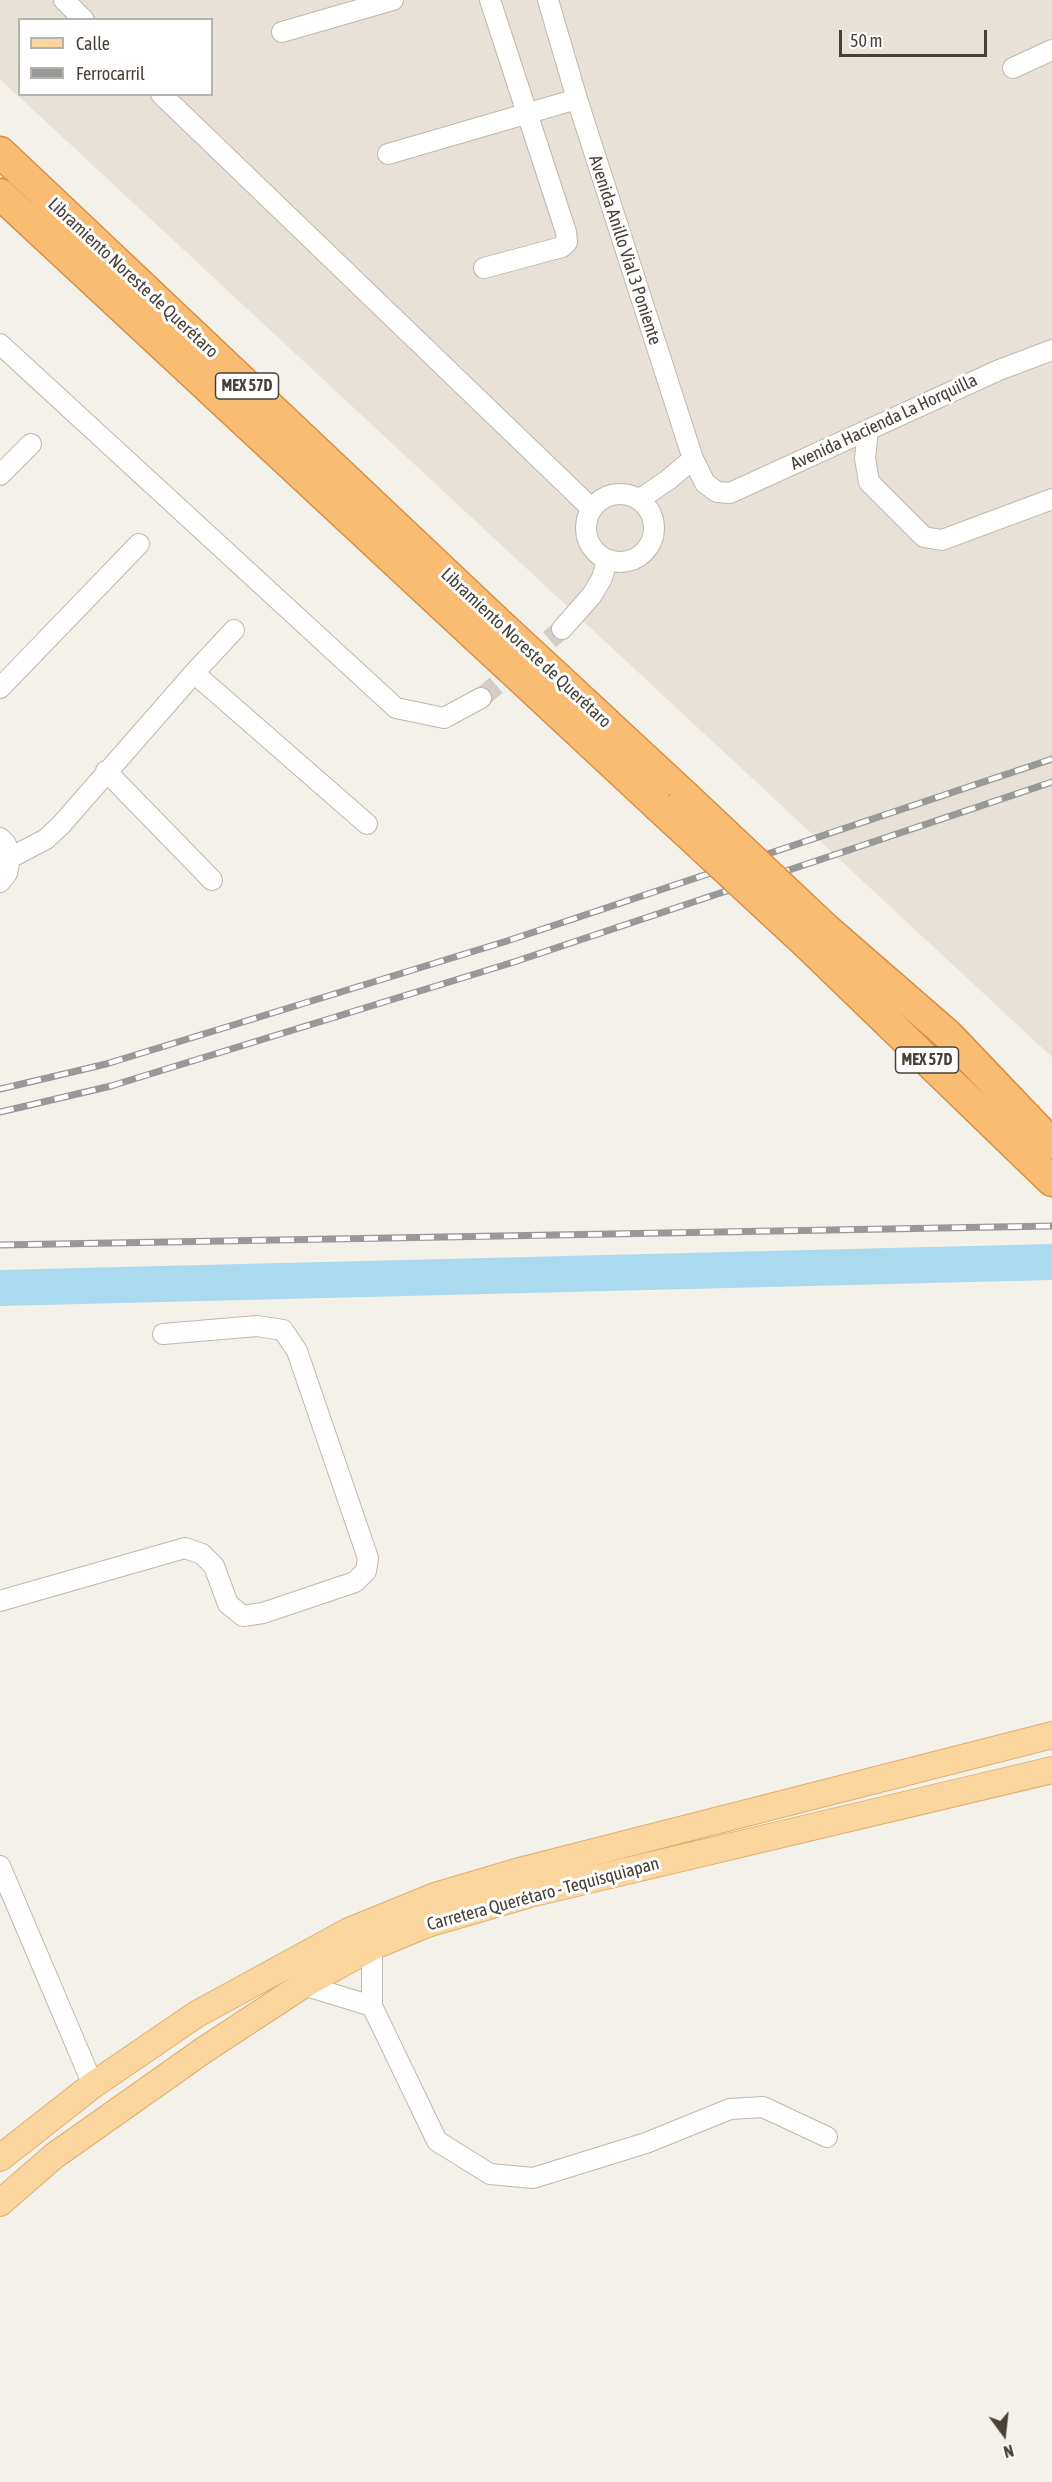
<!DOCTYPE html>
<meta charset="utf-8">
<style>
body{margin:0}
#map{position:relative;width:1052px;height:2482px;overflow:hidden;background:#f4f0ea;font-family:"Asap Condensed",sans-serif}
canvas{display:block}
.legend{position:absolute;left:18px;top:18px;width:195px;height:78px;box-sizing:border-box;background:#fff;border:2px solid #b6b3af;margin:0;padding:8px 10px;list-style:none;font-size:18px;color:#484038}
.legend li{display:flex;align-items:center;gap:12px;height:30px}
.legend b{width:30px;border:2px solid #b6b3af}
.north{position:absolute;left:974px;top:2404px;width:60px;height:60px;-webkit-text-stroke:4px #fff;paint-order:stroke;rotate:165deg;font-size:16px;font-weight:700;line-height:24px;text-align:center;color:#484038}
.north::after{content:'';display:block;margin:auto;width:21px;height:27px;background:#484038;clip-path:polygon(50% 0,100% 100%,50% 72%,0 100%)}
.scale{position:absolute;left:839px;top:30px;width:148px;height:27px;box-sizing:border-box;border:3px solid #484038;border-top:0;padding-left:8px;font-size:18px;line-height:21px;white-space:nowrap;color:#484038;-webkit-text-stroke:4px #fff;paint-order:stroke}
</style>
<div id="map">
<canvas width="1052" height="2482"></canvas>
<ul class="legend">
<li><b style="height:8px;background:#fad59e"></b>Calle</li>
<li><b style="height:8px;background:#989898"></b>Ferrocarril</li>
</ul>
<div class="north">N</div>
<div class="scale">50 m</div>
</div>
<script>
const ctx = document.querySelector('canvas').getContext('2d');
ctx.lineJoin = 'round';
function fillPath(path, color) { ctx.fillStyle = color; ctx.fill(path, 'evenodd'); }
const poly = rows => new Path2D(rows.map(r => 'M' + r).join(''));
function trace(path, color, width, dash) { ctx.strokeStyle = color; ctx.lineWidth = width; ctx.lineCap = dash ? 'butt' : 'round'; ctx.setLineDash(dash || []); ctx.stroke(path); }
function write(font, color, halo, rows, align = 'center') {
  ctx.font = font + ' "Asap Condensed",sans-serif'; ctx.lineWidth = 6; ctx.setLineDash([]); ctx.textBaseline = 'middle'; ctx.strokeStyle = halo; ctx.fillStyle = color; for (const [text, x, y, turn = 0] of rows) {
    ctx.save(); ctx.translate(x, y); ctx.rotate((+turn || 0) * Math.PI / 180); ctx.textAlign = isNaN(turn) ? turn : align; if (halo) ctx.strokeText(text, 0, 0); ctx.fillText(text, 0, 0); ctx.restore();
  }
}
const residential = poly([
 [0,0,1052,0,1052,1057,0,79],
 [20,20,212,20,212,94,20,94]
]);
const river = poly([
 [0,1288,1052,1262]
]);
const minorTunnel = poly([
 [481,698,562,629]
]);
const minor = poly([
 [64,0,84,20],
 [548,0,577,99,693,459,705,483,717,492,730,493,999,370,1052,350],
 [282,32,393,0],
 [1013,68,1052,50],
 [161,94,591,508],
 [388,154,577,99],
 [484,268,562,247,567,242,566,232,490,0],
 [0,344,396,708,444,718,481,698],
 [868,430,865,458,869,482,924,537,942,540,1052,499],
 [0,475,31,444],
 '586 528a34 34 0 1 1 68 0a34 34 0 1 1-68 0Z',
 [640,499,668,480,693,459],
 [562,629,592,595,602,578,607,561],
 [194,673,367,824],
 [0,688,139,544],
 [106,771,212,880],
 [0,838,6,844,10,858,7,873,0,882],
 [10,858,46,839,61,825,194,673,234,630],
 [0,1601,185,1548,202,1554,214,1566,228,1604,243,1616,263,1613,355,1582,366,1571,368,1558,297,1351,283,1330,257,1326,163,1334],
 [0,1866,93,2085],
 [372,1947,372,2006,437,2141,490,2174,533,2178,646,2143,730,2109,763,2107,827,2137],
 [303,1985,372,2006]
]);
const major = poly([
 [0,2158,93,2085,197,2014,349,1931,435,1896,523,1870,1052,1735],
 [0,2203,54,2156,204,2050,303,1985,372,1947,427,1924,530,1894,1052,1770]
]);
const highway = poly([
 [0,152,494,619],
 [0,194,473,634],
 [559,679,685,796],
 [541,697,658,806],
 [825,928,948,1035,1052,1144],
 [806,943,1052,1181]
]);
const rail = poly([
 [0,1089,106,1064,507,941,1052,759],
 [0,1112,111,1086,514,962,1052,782],
 [0,1245,1052,1226]
]);
const highwayBridge = poly([
 [494,619,559,679],
 [473,634,541,697],
 [685,796,825,928],
 [658,806,806,943]
]);
const shields = [
 [247,386,63],
 [927,1060,63]
];
const shieldNames = [
 ["MEX 57D",247,386],
 ["MEX 57D",927,1060]
];
const streetNames = [
 ["Avenida Anillo Vial 3 Poniente",625,250,72],
 ["Libramiento Noreste de Querétaro",133,278,43],
 ["Avenida Hacienda La Horquilla",884,422,-25],
 ["Libramiento Noreste de Querétaro",526,648,43],
 ["Carretera Querétaro - Tequisquiapan",543,1894,-15]
];
fillPath(residential, '#e8e1d8');
trace(river, '#aadaee', 36);
trace(minorTunnel, '#d2cdc6', 20, [20, 10]);
trace(minor, '#c0b7ad', 22);
trace(major, '#dfb06d', 28);
trace(highway, '#d78f41', 33);
trace(minor, '#fff', 20);
trace(major, '#fad59e', 26);
trace(highway, '#f8bc72', 30);
trace(rail, '#989898', 7);
trace(rail, '#fff', 4.5, [14]);
trace(highwayBridge, '#d78f41', 33, []);
trace(highwayBridge, '#f8bc72', 30);
for (const [x, y, w] of shields) { const box = new Path2D(); box.roundRect(x - w / 2, y - 13, w, 26, 4.5); ctx.fillStyle = '#fff'; ctx.fill(box); trace(box, '#484038', 1.5); }
write('bold 16px', '#484038', null, shieldNames);
write('18px', '#484038', '#fff', streetNames);
</script>
